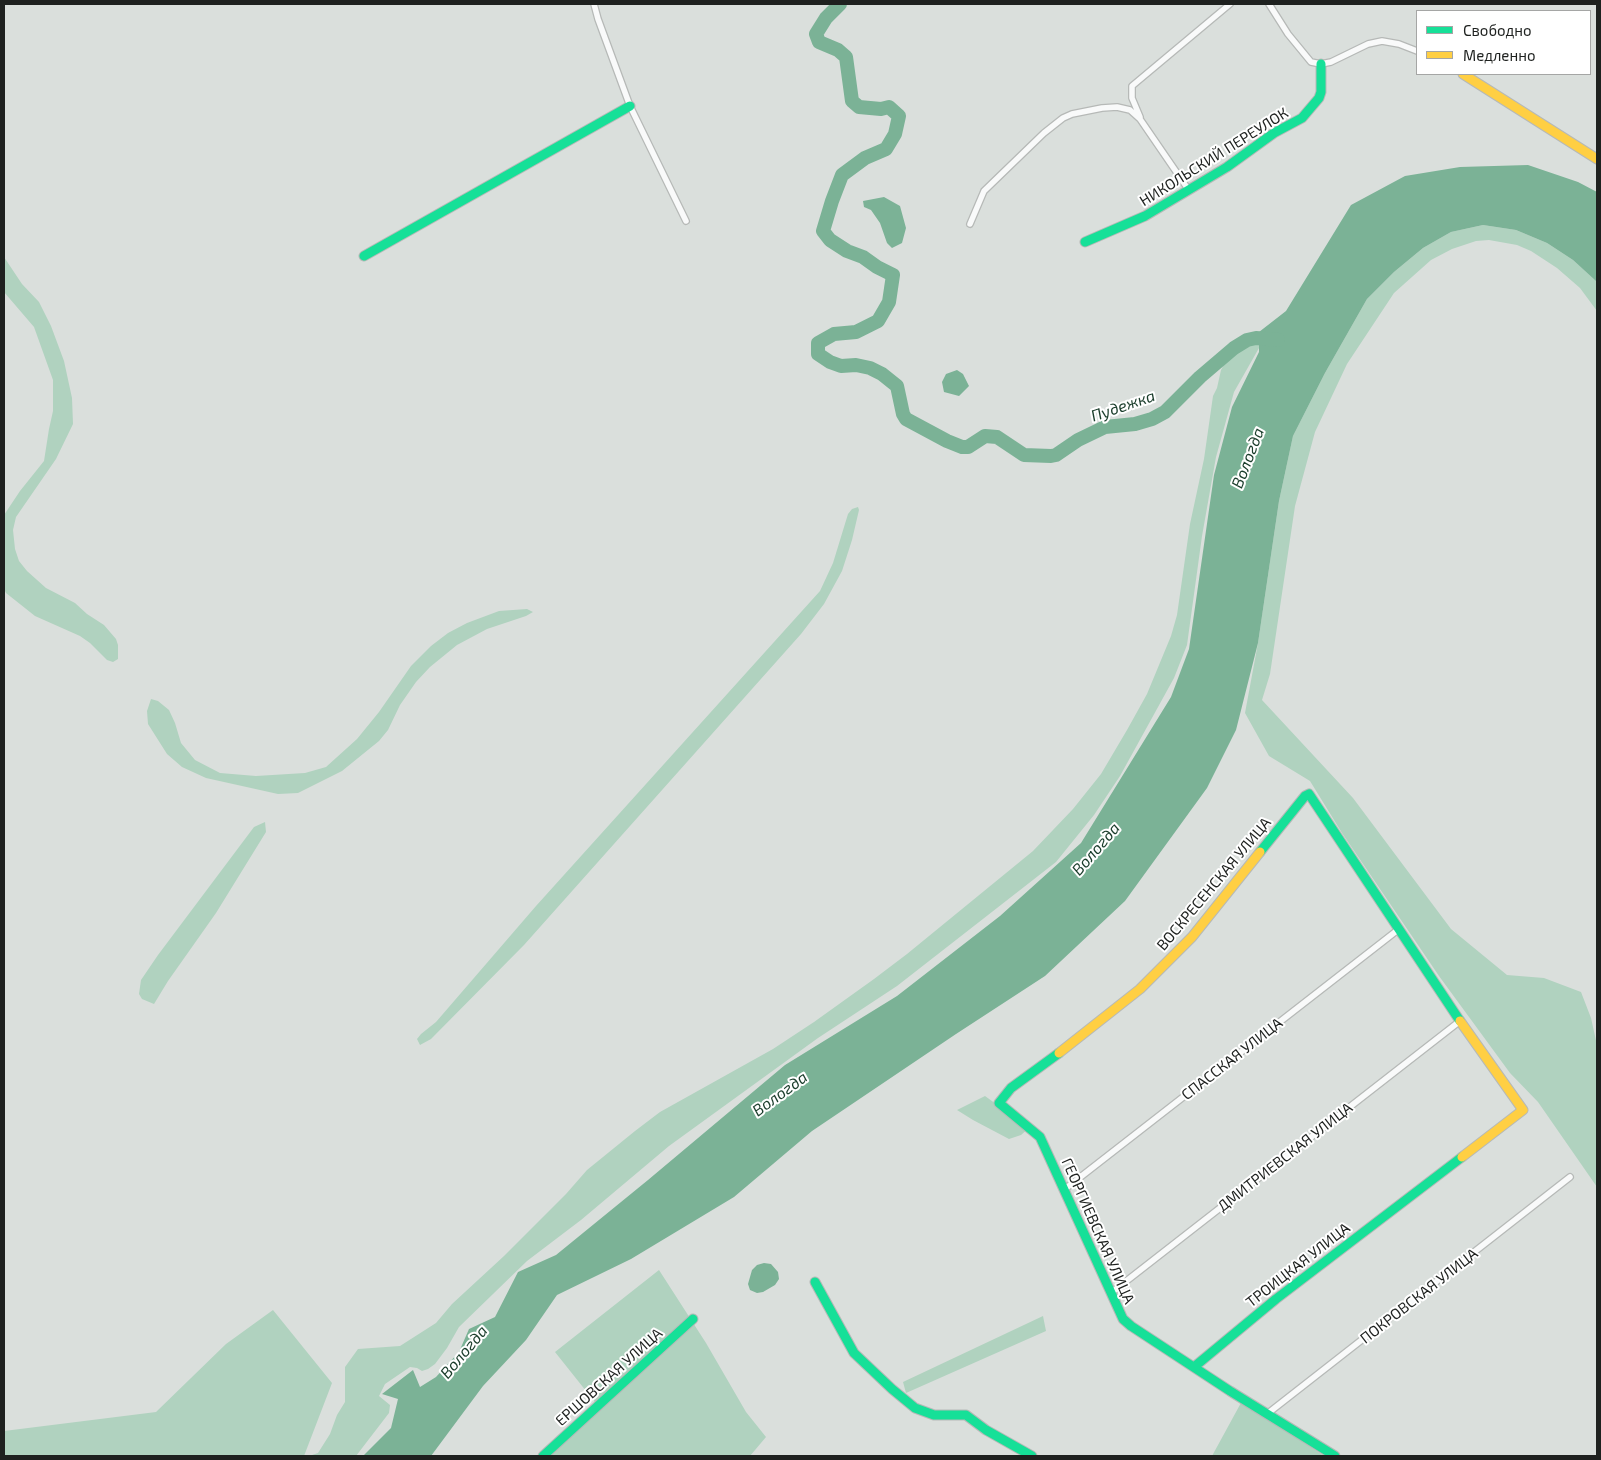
<!DOCTYPE html>
<meta charset="utf-8">
<style>
body{margin:0}
#map{position:relative;width:1601px;height:1460px;overflow:hidden;background:#dadfdc;font-family:"Exo 2",sans-serif}
canvas{display:block}
.frame{position:absolute;inset:0;border:5px solid #1e211f;pointer-events:none}
.legend{position:absolute;left:1416px;top:10px;width:175px;height:65px;box-sizing:border-box;background:#fff;border:1px solid #a5a6a5;margin:0;padding:6px 9px;list-style:none;font-size:15px;color:#1e211f}
.legend li{display:flex;align-items:center;gap:10px;height:25px}
.legend b{width:25px;border:1px solid #a5a6a5}
</style>
<div id="map">
<canvas width="1601" height="1460"></canvas>
<div class="frame"></div>
<ul class="legend">
<li><b style="height:6px;background:#16e098"></b>Свободно</li>
<li><b style="height:6px;background:#ffcf43"></b>Медленно</li>
</ul>
</div>
<script>
const ctx = document.querySelector('canvas').getContext('2d');
ctx.lineJoin = 'round';
function fillPath(path, color) { ctx.fillStyle = color; ctx.fill(path, 'evenodd'); }
const poly = rows => new Path2D(rows.map(r => 'M' + r).join(''));
function trace(path, color, width, dash) { ctx.strokeStyle = color; ctx.lineWidth = width; ctx.lineCap = dash ? 'butt' : 'round'; ctx.setLineDash(dash || []); ctx.stroke(path); }
function write(font, color, halo, rows, align = 'center') {
  ctx.font = font + ' "Exo 2",sans-serif'; ctx.lineWidth = 4; ctx.setLineDash([]); ctx.textBaseline = 'middle'; ctx.strokeStyle = halo; ctx.fillStyle = color; for (const [text, x, y, turn = 0] of rows) {
    ctx.save(); ctx.translate(x, y); ctx.rotate((+turn || 0) * Math.PI / 180); ctx.textAlign = isNaN(turn) ? turn : align; if (halo) ctx.strokeText(text, 0, 0); ctx.fillText(text, 0, 0); ctx.restore();
  }
}
const green = poly([
 [1483,225,1516,230,1547,243,1573,260,1597,282,1597,311,1580,288,1557,268,1531,251,1517,245,1489,240,1476,241,1452,249,1431,260,1394,293,1347,364,1315,432,1295,506,1270,674,1262,700,1353,798,1451,929,1507,975,1544,978,1581,992,1591,1018,1597,1045,1597,1187,1538,1102,1510,1073,1439,976,1342,833,1310,781,1269,756,1245,713,1258,643,1279,501,1293,436,1325,373,1367,299,1394,272,1423,248,1451,232],
 [4,257,22,284,39,302,51,326,64,361,72,398,73,424,56,459,16,517,13,530,15,549,19,561,27,571,46,588,75,603,87,614,104,625,116,639,118,645,118,659,113,662,107,660,90,643,80,636,35,616,6,593,4,589,4,515,20,491,44,461,49,429,53,411,53,380,34,327,4,292],
 [1254,341,1259,345,1259,348,1234,392,1216,457,1202,536,1187,645,1174,678,1120,776,1094,815,1056,862,897,986,818,1038,669,1146,581,1220,527,1261,459,1327,447,1348,435,1364,428,1369,422,1371,417,1368,410,1367,385,1384,379,1396,390,1405,389,1413,356,1456,309,1456,318,1453,330,1434,337,1415,345,1402,345,1367,358,1349,400,1346,436,1323,452,1304,504,1256,566,1194,587,1170,635,1131,660,1112,773,1049,814,1022,874,979,907,954,1033,851,1073,809,1101,774,1127,730,1147,694,1171,636,1177,615,1190,524,1204,459,1213,396,1217,388,1221,370,1227,359,1248,342],
 [858,507,859,510,852,540,842,571,824,604,801,634,524,945,431,1039,420,1045,417,1039,421,1034,436,1022,536,906,820,591,833,563,848,514,852,509],
 [527,609,533,612,526,616,487,629,457,645,430,667,416,682,400,705,388,730,379,741,342,771,298,793,278,794,206,778,182,767,167,754,148,724,147,711,151,699,158,701,169,710,175,723,181,743,195,760,220,773,256,776,305,773,326,767,357,739,379,712,411,666,431,646,448,633,467,623,499,611],
 [265,822,266,832,216,913,168,981,154,1004,142,999,139,994,141,980,158,955,254,827],
 [985,1096,1029,1128,1021,1135,1009,1139,973,1120,957,1110],
 [659,1270,706,1343,746,1412,766,1437,750,1456,547,1456,598,1406,555,1352],
 [273,1310,332,1383,304,1456,4,1456,4,1431,156,1412,226,1344],
 [1043,1316,1046,1331,906,1393,903,1382],
 [1242,1401,1324,1456,1212,1456]
]);
const water = poly([
 [1528,165,1578,182,1597,192,1597,282,1573,260,1547,243,1516,230,1483,225,1451,232,1423,248,1394,272,1367,299,1325,373,1293,436,1279,501,1258,643,1236,730,1207,788,1125,901,1045,976,956,1034,812,1131,734,1197,631,1259,557,1295,526,1340,483,1386,431,1456,363,1456,391,1428,398,1399,382,1394,413,1370,420,1387,436,1377,459,1352,469,1329,495,1317,518,1272,556,1255,648,1180,785,1065,897,996,1000,916,1081,843,1171,697,1189,649,1214,475,1232,407,1259,352,1259,332,1286,311,1351,205,1405,176,1460,167],
 [884,197,900,206,906,228,902,243,892,248,887,243,880,223,871,210,864,207,863,201],
 [957,370,963,374,969,386,959,396,944,392,942,382,946,374],
 [764,1263,771,1264,778,1272,779,1279,775,1285,763,1292,757,1293,750,1290,748,1284,752,1270,757,1265]
]);
const river = poly([
 [840,4,826,18,816,34,819,42,838,50,846,57,852,101,859,107,881,109,889,107,899,116,895,134,886,149,865,158,842,175,832,201,823,231,830,240,847,251,863,257,877,267,893,275,889,302,878,321,856,332,834,334,818,343,818,354,830,362,841,366,856,365,870,368,882,374,897,386,903,414,906,419,947,441,962,447,968,447,985,436,997,437,1024,455,1051,456,1056,455,1078,440,1105,427,1135,424,1152,419,1165,412,1200,377,1234,348,1247,340,1256,338,1278,340]
]);
const street = poly([
 [594,4,598,19,630,106,686,221],
 [1269,4,1288,34,1311,62,1321,64,1331,62,1368,44,1382,41,1399,44,1417,51],
 [1140,117,1132,98,1132,86,1230,4],
 [970,224,984,191,1044,133,1063,118,1072,114,1102,108,1117,107,1130,110,1140,119,1188,189],
 [1065,1189,1399,929],
 [1111,1293,1460,1021],
 [1267,1414,1570,1177]
]);
const fast = poly([
 [1085,242,1145,216,1227,167,1274,133,1302,118,1319,98,1321,92,1321,64],
 [364,256,630,106],
 [1260,852,1305,796,1309,794,1460,1021],
 [1059,1053,1011,1088,999,1103,1040,1137,1123,1319,1131,1326,1230,1391,1335,1456],
 [815,1282,854,1353,892,1389,915,1408,934,1415,966,1415,986,1430,1032,1456],
 [1194,1367,1276,1299,1462,1157],
 [543,1456,693,1319]
]);
const slow = poly([
 [1463,74,1597,159],
 [1460,1021,1523,1110,1462,1157],
 [1059,1053,1140,989,1192,937,1260,852]
]);
const streetNames = [
 ["НИКОЛЬСКИЙ ПЕРЕУЛОК",1214,157,-32],
 ["ВОСКРЕСЕНСКАЯ УЛИЦА",1214,884,-50],
 ["СПАССКАЯ УЛИЦА",1232,1059,-38],
 ["ДМИТРИЕВСКАЯ УЛИЦА",1285,1157,-38],
 ["ГЕОРГИЕВСКАЯ УЛИЦА",1098,1231,66],
 ["ТРОИЦКАЯ УЛИЦА",1298,1265,-38],
 ["ПОКРОВСКАЯ УЛИЦА",1419,1296,-38],
 ["ЕРШОВСКАЯ УЛИЦА",609,1377,-42]
];
const waterNames = [
 ["Пудежка",1123,406,-19],
 ["Вологда",1248,458,-69],
 ["Вологда",1096,849,-49],
 ["Вологда",780,1094,-36],
 ["Вологда",464,1352,-50]
];
fillPath(green, '#b0d2bf');
fillPath(water, '#7bb296');
trace(river, '#7bb296', 14);
trace(street, '#b6b9b7', 8);
trace(fast, '#b6b9b7', 11);
trace(slow, '#b6b9b7', 11);
trace(street, '#f9fafa', 5.5);
trace(fast, '#16e098', 9);
trace(slow, '#ffcf43', 9);
write('15px', '#1e211f', '#fff', streetNames);
write('italic 16px', '#1a3d2b', '#fff', waterNames);
</script>
